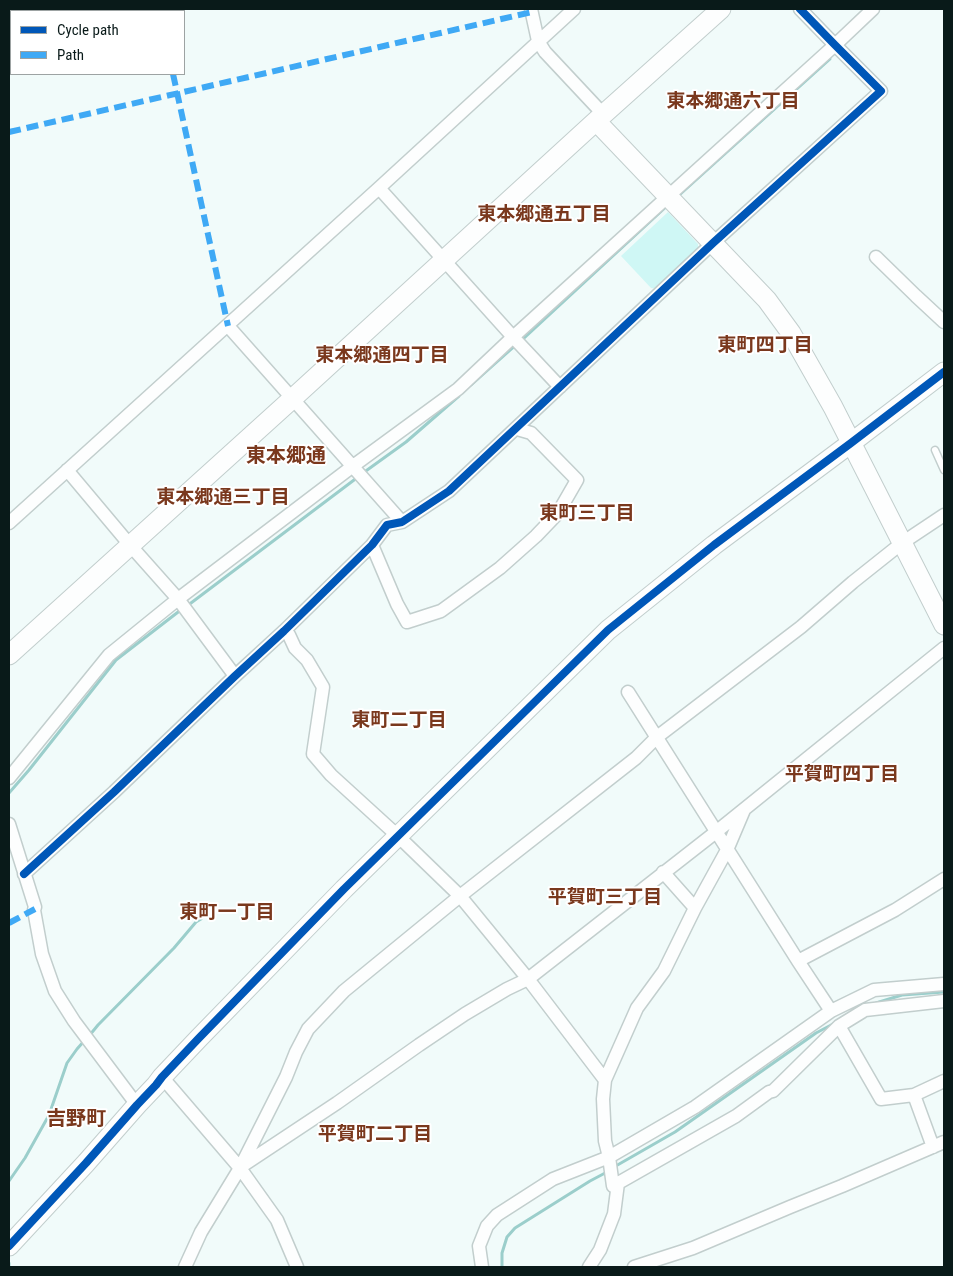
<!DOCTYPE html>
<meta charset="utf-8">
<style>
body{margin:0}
#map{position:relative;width:953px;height:1276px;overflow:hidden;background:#f1fbfa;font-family:"Roboto Condensed",sans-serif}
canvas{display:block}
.frame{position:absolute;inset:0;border:10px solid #091a19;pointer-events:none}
.legend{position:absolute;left:10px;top:10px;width:175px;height:65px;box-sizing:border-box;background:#fff;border:1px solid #9da3a3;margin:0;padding:6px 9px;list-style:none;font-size:15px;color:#091a19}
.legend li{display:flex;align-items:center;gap:10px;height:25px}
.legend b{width:25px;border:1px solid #9da3a3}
</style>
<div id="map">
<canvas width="953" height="1276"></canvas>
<div class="frame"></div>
<ul class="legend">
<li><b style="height:6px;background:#0057b8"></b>Cycle path</li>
<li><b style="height:6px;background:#3fa9f5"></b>Path</li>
</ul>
</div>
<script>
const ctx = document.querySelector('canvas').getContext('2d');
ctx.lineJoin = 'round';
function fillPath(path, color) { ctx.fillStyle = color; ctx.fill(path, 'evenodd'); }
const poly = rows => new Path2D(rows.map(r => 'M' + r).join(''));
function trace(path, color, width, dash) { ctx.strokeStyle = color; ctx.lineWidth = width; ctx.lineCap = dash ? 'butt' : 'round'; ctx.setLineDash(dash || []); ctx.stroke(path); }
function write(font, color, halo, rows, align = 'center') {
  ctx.font = font + ' "Roboto Condensed","Noto Sans JP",sans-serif'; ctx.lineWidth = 4; ctx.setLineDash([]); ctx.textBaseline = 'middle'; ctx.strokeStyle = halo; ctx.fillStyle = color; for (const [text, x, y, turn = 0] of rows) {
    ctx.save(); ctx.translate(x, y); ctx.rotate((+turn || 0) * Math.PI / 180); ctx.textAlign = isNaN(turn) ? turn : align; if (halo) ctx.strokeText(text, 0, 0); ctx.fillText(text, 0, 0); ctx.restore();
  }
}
const green = poly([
 [668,212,698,244,698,250,657,289,651,288,621,256]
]);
const stream = poly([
 [676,198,830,59],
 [522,340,668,205],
 [471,385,517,344],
 [363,473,406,442,459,396],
 [187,606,358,477],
 [9,793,29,770,116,660,182,609],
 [876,1003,902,995,944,992],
 [89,1036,98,1025,174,948,196,922,201,919],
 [614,1167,675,1132,816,1033,835,1023],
 [9,1181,25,1158,49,1115,67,1063,77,1049,85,1040],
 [9,1263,9,1267],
 [502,1267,502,1253,507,1237,515,1228,590,1181,607,1172]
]);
const lane = poly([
 [935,450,944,470]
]);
const street = poly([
 [531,9,538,41,545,52,604,115],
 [379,188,513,337,560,387],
 [876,257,916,296,944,322],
 [228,326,402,522],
 [67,470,130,545,178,599,235,676],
 [9,523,379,188,574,9],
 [372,545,397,604,407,622,441,611,500,568,536,536,558,513,577,480,531,433,517,429],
 [284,631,289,635,295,648,307,660,323,687,313,754,331,775,399,837,460,896,528,979,605,1080],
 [628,692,798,961,831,1011],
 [9,778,109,655,178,599,353,466,458,389,513,337,835,45,873,9],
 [9,824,35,907,34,910,42,954,55,991,74,1021,137,1105],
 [663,872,695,908,664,971,637,1008,605,1080,603,1099,605,1141,609,1157,613,1186,736,1116,769,1092,773,1091,839,1026,865,1010,944,1001],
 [24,874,114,792,235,676,284,631,372,545,387,525,402,522,449,491,713,243,881,91,835,45,800,9],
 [695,908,727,850,744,810],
 [798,961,895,910,944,879],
 [839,1026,881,1099,914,1095,944,1081],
 [162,1077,240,1168,277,1220,297,1267],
 [914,1095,933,1147],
 [242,1166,337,1103,419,1045,465,1014,507,989,528,979,716,832,944,648],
 [185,1267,201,1232,240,1168,286,1077,296,1052,308,1029,344,991,460,896,636,758,657,737,801,627,853,582,902,543,944,515],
 [482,1267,479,1246,487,1226,497,1215,553,1179,609,1157,695,1107,831,1011,874,990,944,984],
 [589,1267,600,1250,614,1214,618,1183],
 [634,1267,693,1248,790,1207,842,1186,944,1142]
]);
const secondary = poly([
 [596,121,767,300,791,333,833,407,944,625],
 [9,655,292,399,596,121,721,9],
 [9,1246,86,1163,137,1105,156,1085,162,1077,199,1038,344,889,608,630,714,545,851,443,944,372]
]);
const quiet = poly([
 [161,9,161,11],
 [173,74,228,326],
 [9,132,532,12],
 [9,923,35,909]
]);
const cycleway = poly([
 [24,874,114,792,235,676,284,631,372,545,387,525,402,522,449,491,713,243,881,91,835,45,800,9],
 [9,1246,86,1163,137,1105,156,1085,162,1077,199,1038,344,889,608,630,714,545,851,443,944,372]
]);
const neighbourhoodNames = [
 ["東本郷通六丁目",733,102],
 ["東本郷通五丁目",544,215],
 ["東町四丁目",765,346],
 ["東本郷通四丁目",382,356],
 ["東本郷通三丁目",223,498],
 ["東町三丁目",587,514],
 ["東町二丁目",399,721],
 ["平賀町四丁目",842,775],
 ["平賀町三丁目",605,898],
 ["東町一丁目",227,913],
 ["平賀町二丁目",375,1135]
];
const quarterNames = [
 ["東本郷通",286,457],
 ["吉野町",76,1120]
];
fillPath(green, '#cff7f5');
trace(stream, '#9bcecb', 3);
trace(lane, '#c2cecd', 9);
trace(street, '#c2cecd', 15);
trace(secondary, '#c2cecd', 21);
trace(lane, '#fdfefe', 6);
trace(street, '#fdfefe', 12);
trace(secondary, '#fdfefe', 19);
trace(quiet, '#3fa9f5', 6, [12, 6]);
trace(cycleway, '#0057b8', 8);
write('bold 19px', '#7a381d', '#fff', neighbourhoodNames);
write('bold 20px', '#7a381d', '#fff', quarterNames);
</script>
